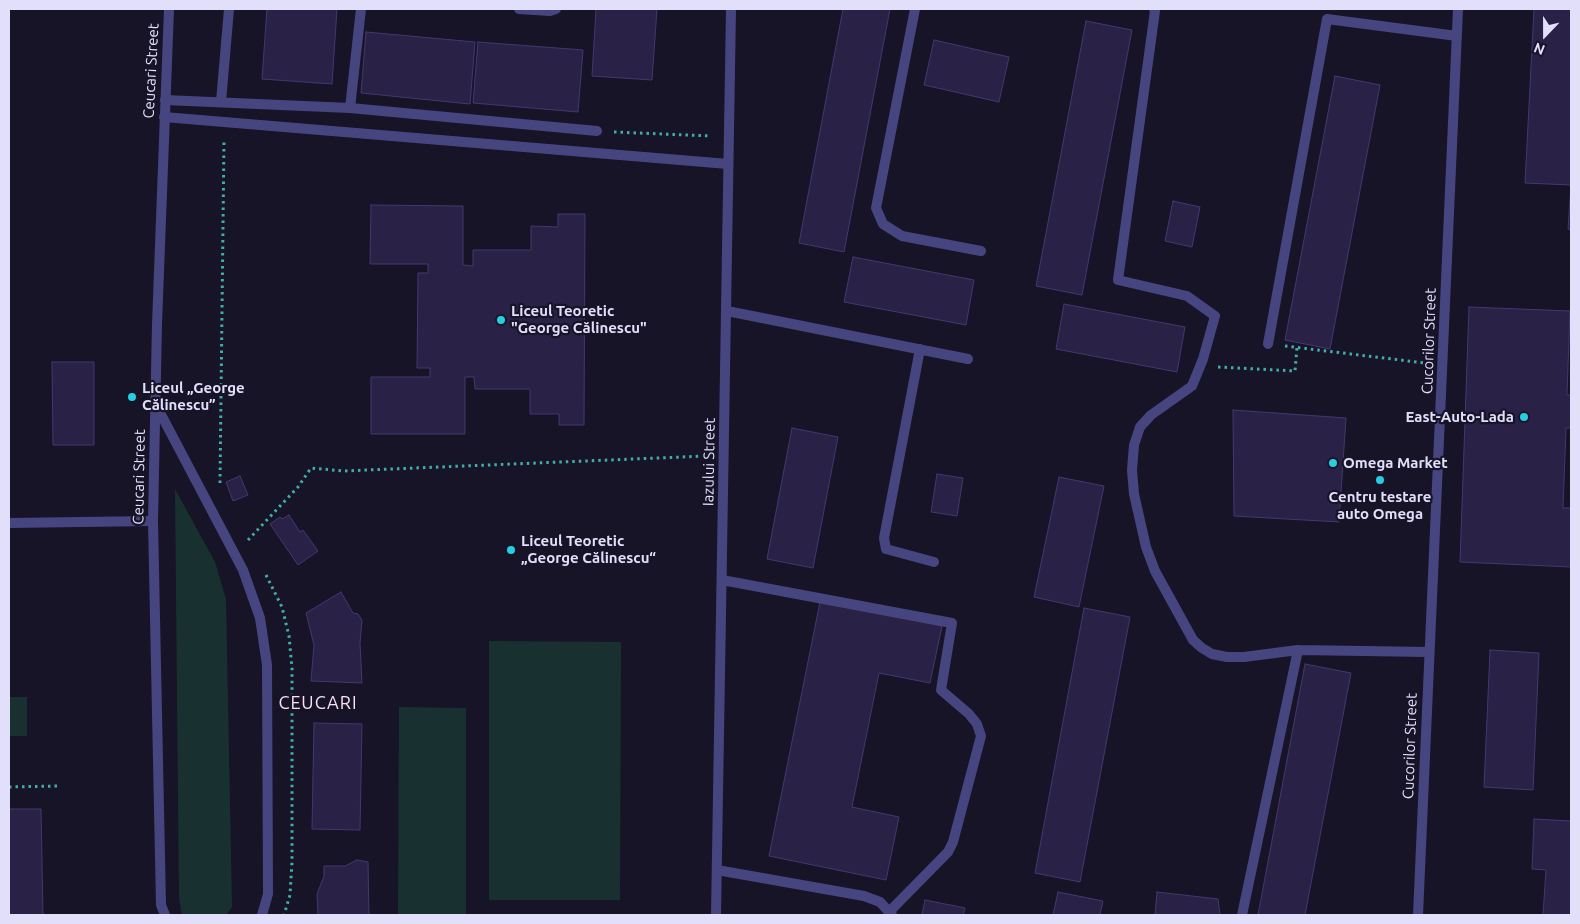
<!DOCTYPE html>
<meta charset="utf-8">
<style>
body{margin:0}
#map{position:relative;width:1580px;height:924px;overflow:hidden;background:#171428;font-family:Ubuntu,sans-serif}
canvas{display:block}
.frame{position:absolute;inset:0;border:10px solid #e2dffb;pointer-events:none}
.north{position:absolute;left:1520px;top:10px;width:50px;height:50px;-webkit-text-stroke:4px #171428;paint-order:stroke;rotate:202deg;font-size:14px;font-weight:700;line-height:20px;text-align:center;color:#e2dffb}
.north::after{content:'';display:block;margin:auto;width:18px;height:22px;background:#e2dffb;clip-path:polygon(50% 0,100% 100%,50% 72%,0 100%)}
</style>
<div id="map">
<canvas width="1580" height="924"></canvas>
<div class="frame"></div>
<div class="north">N</div>
</div>
<script>
const ctx = document.querySelector('canvas').getContext('2d');
ctx.lineJoin = 'round';
function fillPath(path, color) { ctx.fillStyle = color; ctx.fill(path, 'evenodd'); }
const poly = rows => new Path2D(rows.map(r => 'M' + r).join(''));
function trace(path, color, width, dash) { ctx.strokeStyle = color; ctx.lineWidth = width; ctx.lineCap = dash ? 'butt' : 'round'; ctx.setLineDash(dash || []); ctx.stroke(path); }
function write(font, color, halo, rows, align = 'center') {
  ctx.font = font + ' Ubuntu,sans-serif'; ctx.lineWidth = 4.5; ctx.setLineDash([]); ctx.textBaseline = 'middle'; ctx.strokeStyle = halo; ctx.fillStyle = color; for (const [text, x, y, turn = 0] of rows) {
    ctx.save(); ctx.translate(x, y); ctx.rotate((+turn || 0) * Math.PI / 180); ctx.textAlign = isNaN(turn) ? turn : align; if (halo) ctx.strokeText(text, 0, 0); ctx.fillText(text, 0, 0); ctx.restore();
  }
}
const green = poly([
 [175,489,215,562,226,599,232,907,226,915,182,915,179,898],
 [489,641,621,642,620,900,489,900],
 [9,697,27,697,27,736,9,736],
 [399,707,466,708,466,915,398,915]
]);
const building = poly([
 [267,9,337,9,332,84,262,79,267,9],
 [596,9,657,9,652,80,592,76,596,9],
 [843,9,890,9,844,252,799,243,843,9],
 [1534,9,1571,9,1571,230,1568,229,1571,185,1525,183,1534,9],
 [1086,21,1132,30,1082,295,1036,286,1086,21],
 [366,32,475,42,470,104,361,93,366,32],
 [934,40,1009,57,999,102,924,85,934,40],
 [478,42,583,50,578,112,473,103,478,42],
 [1335,76,1380,85,1330,349,1285,340,1335,76],
 [1173,201,1200,207,1192,247,1165,241,1173,201],
 [371,205,463,206,463,265,473,266,473,250,531,250,531,226,558,227,558,214,585,214,584,425,559,425,559,414,530,414,530,389,475,389,474,377,465,377,465,434,371,434,371,377,430,377,430,368,417,368,418,273,428,273,428,264,370,264,371,205],
 [853,257,974,280,966,325,844,302,853,257],
 [1064,304,1185,327,1177,372,1056,349,1064,304],
 [1469,307,1570,311,1567,395,1571,395,1571,428,1566,428,1563,508,1571,508,1571,567,1460,562,1469,307],
 [52,362,94,362,94,445,53,445,52,362],
 [1233,410,1346,418,1339,522,1234,516,1233,410],
 [792,428,838,437,813,568,767,559,792,428],
 [937,474,963,478,957,516,931,512,937,474],
 [240,476,248,495,233,501,226,482,240,476],
 [1059,477,1104,486,1079,607,1034,597,1059,477],
 [289,515,300,532,303,530,318,551,298,565,270,524,280,517,282,519,289,515],
 [341,592,353,613,358,614,362,620,360,643,362,683,311,681,314,645,306,613,341,592],
 [820,602,942,626,930,683,879,673,852,807,899,817,886,880,769,856,820,602],
 [1084,608,1130,617,1080,882,1035,873,1084,608],
 [1490,650,1539,653,1533,790,1484,787,1490,650],
 [1305,664,1351,673,1305,915,1258,915,1305,664],
 [314,723,362,724,360,830,312,829,314,723],
 [9,809,41,809,43,915,9,915,9,809],
 [1534,819,1571,821,1571,915,1543,915,1546,870,1532,869,1534,819],
 [357,860,368,862,369,915,318,915,317,894,324,876,324,866,345,866,357,860],
 [1058,892,1103,901,1100,915,1053,915,1058,892],
 [1157,892,1218,899,1220,915,1155,915,1157,892],
 [925,900,965,908,963,915,922,915,925,900]
]);
const path = poly([
 [614,132,711,136],
 [1285,346,1425,363],
 [1218,367,1295,371,1297,347],
 [220,483,224,139],
 [248,540,298,487,311,468,343,471,706,456],
 [266,575,282,607,289,636,292,668,292,862,290,895,284,915],
 [9,787,58,786]
]);
const service = poly([
 [519,9,550,11,556,9],
 [915,9,876,208,883,224,902,236,981,251],
 [1154,9,1155,11,1118,280,1187,296,1215,316,1203,359,1192,386,1151,415,1140,427,1134,445,1132,470,1134,494,1146,547,1155,571,1193,640,1202,648,1212,654,1227,657,1244,657,1298,650,1429,652],
 [165,100,350,108,597,131],
 [221,102,229,9],
 [350,108,361,9],
 [164,117,728,164],
 [727,311,968,359],
 [1268,344,1327,19,1457,36],
 [920,349,884,538,886,549,934,562],
 [9,523,153,521],
 [722,580,952,623,941,690,969,714,977,724,981,736,953,842,948,852,890,911],
 [717,870,864,896,880,902,892,915],
 [1242,915,1298,650],
 [1418,915,1458,9]
]);
const minor = poly([
 [716,915,731,9]
]);
const tertiary = poly([
 [156,405,243,570,260,618,267,665,268,894,262,915],
 [165,915,161,905,153,521,157,324,169,9]
]);
const markers = [
 [501,320,5,"#24cfe1"],
 [132,397,5,"#24cfe1"],
 [1524,417,5,"#24cfe1"],
 [1333,463,5,"#24cfe1"],
 [1380,480,5,"#24cfe1"],
 [511,550,5,"#24cfe1"]
];
const streetNames = [
 ["Ceucari Street",151,71,-87],
 ["Cucorilor Street",1429,341,-88],
 ["Iazului Street",709,462,-89],
 ["Ceucari Street",139,477,-89],
 ["Cucorilor Street",1410,746,-88]
];
const poiNames = [
 ["Liceul Teoretic",511,311],
 ["\"George Călinescu\"",511,328],
 ["Liceul „George",142,388],
 ["Călinescu”",142,405],
 ["East-Auto-Lada",1514,417,"right"],
 ["Omega Market",1343,463],
 ["Centru testare",1380,497,"center"],
 ["auto Omega",1380,514,"center"],
 ["Liceul Teoretic",521,541],
 ["„George Călinescu“",521,558]
];
const quarterNames = [
 ["CEUCARI",318,703]
];
fillPath(green, '#183130');
fillPath(building, '#2a2246');
trace(building, '#43386f', 1);
trace(path, '#41ada6', 3, [2.5, 4]);
trace(service, '#474580', 10);
trace(minor, '#474580', 10);
trace(tertiary, '#474580', 10);
for (const [x, y, r, color] of markers) { const dot = new Path2D(); dot.arc(x, y, r, 0, 2 * Math.PI); ctx.fillStyle = color; ctx.fill(dot); trace(dot, '#171428', 2); }
write('15px', '#e2dffb', '#171428', streetNames);
write('bold 15px', '#e2dffb', '#171428', poiNames, 'left');
ctx.letterSpacing = '1px';
write('18px', '#fbe1f1', '#171428', quarterNames);
ctx.letterSpacing = '0px';
</script>
